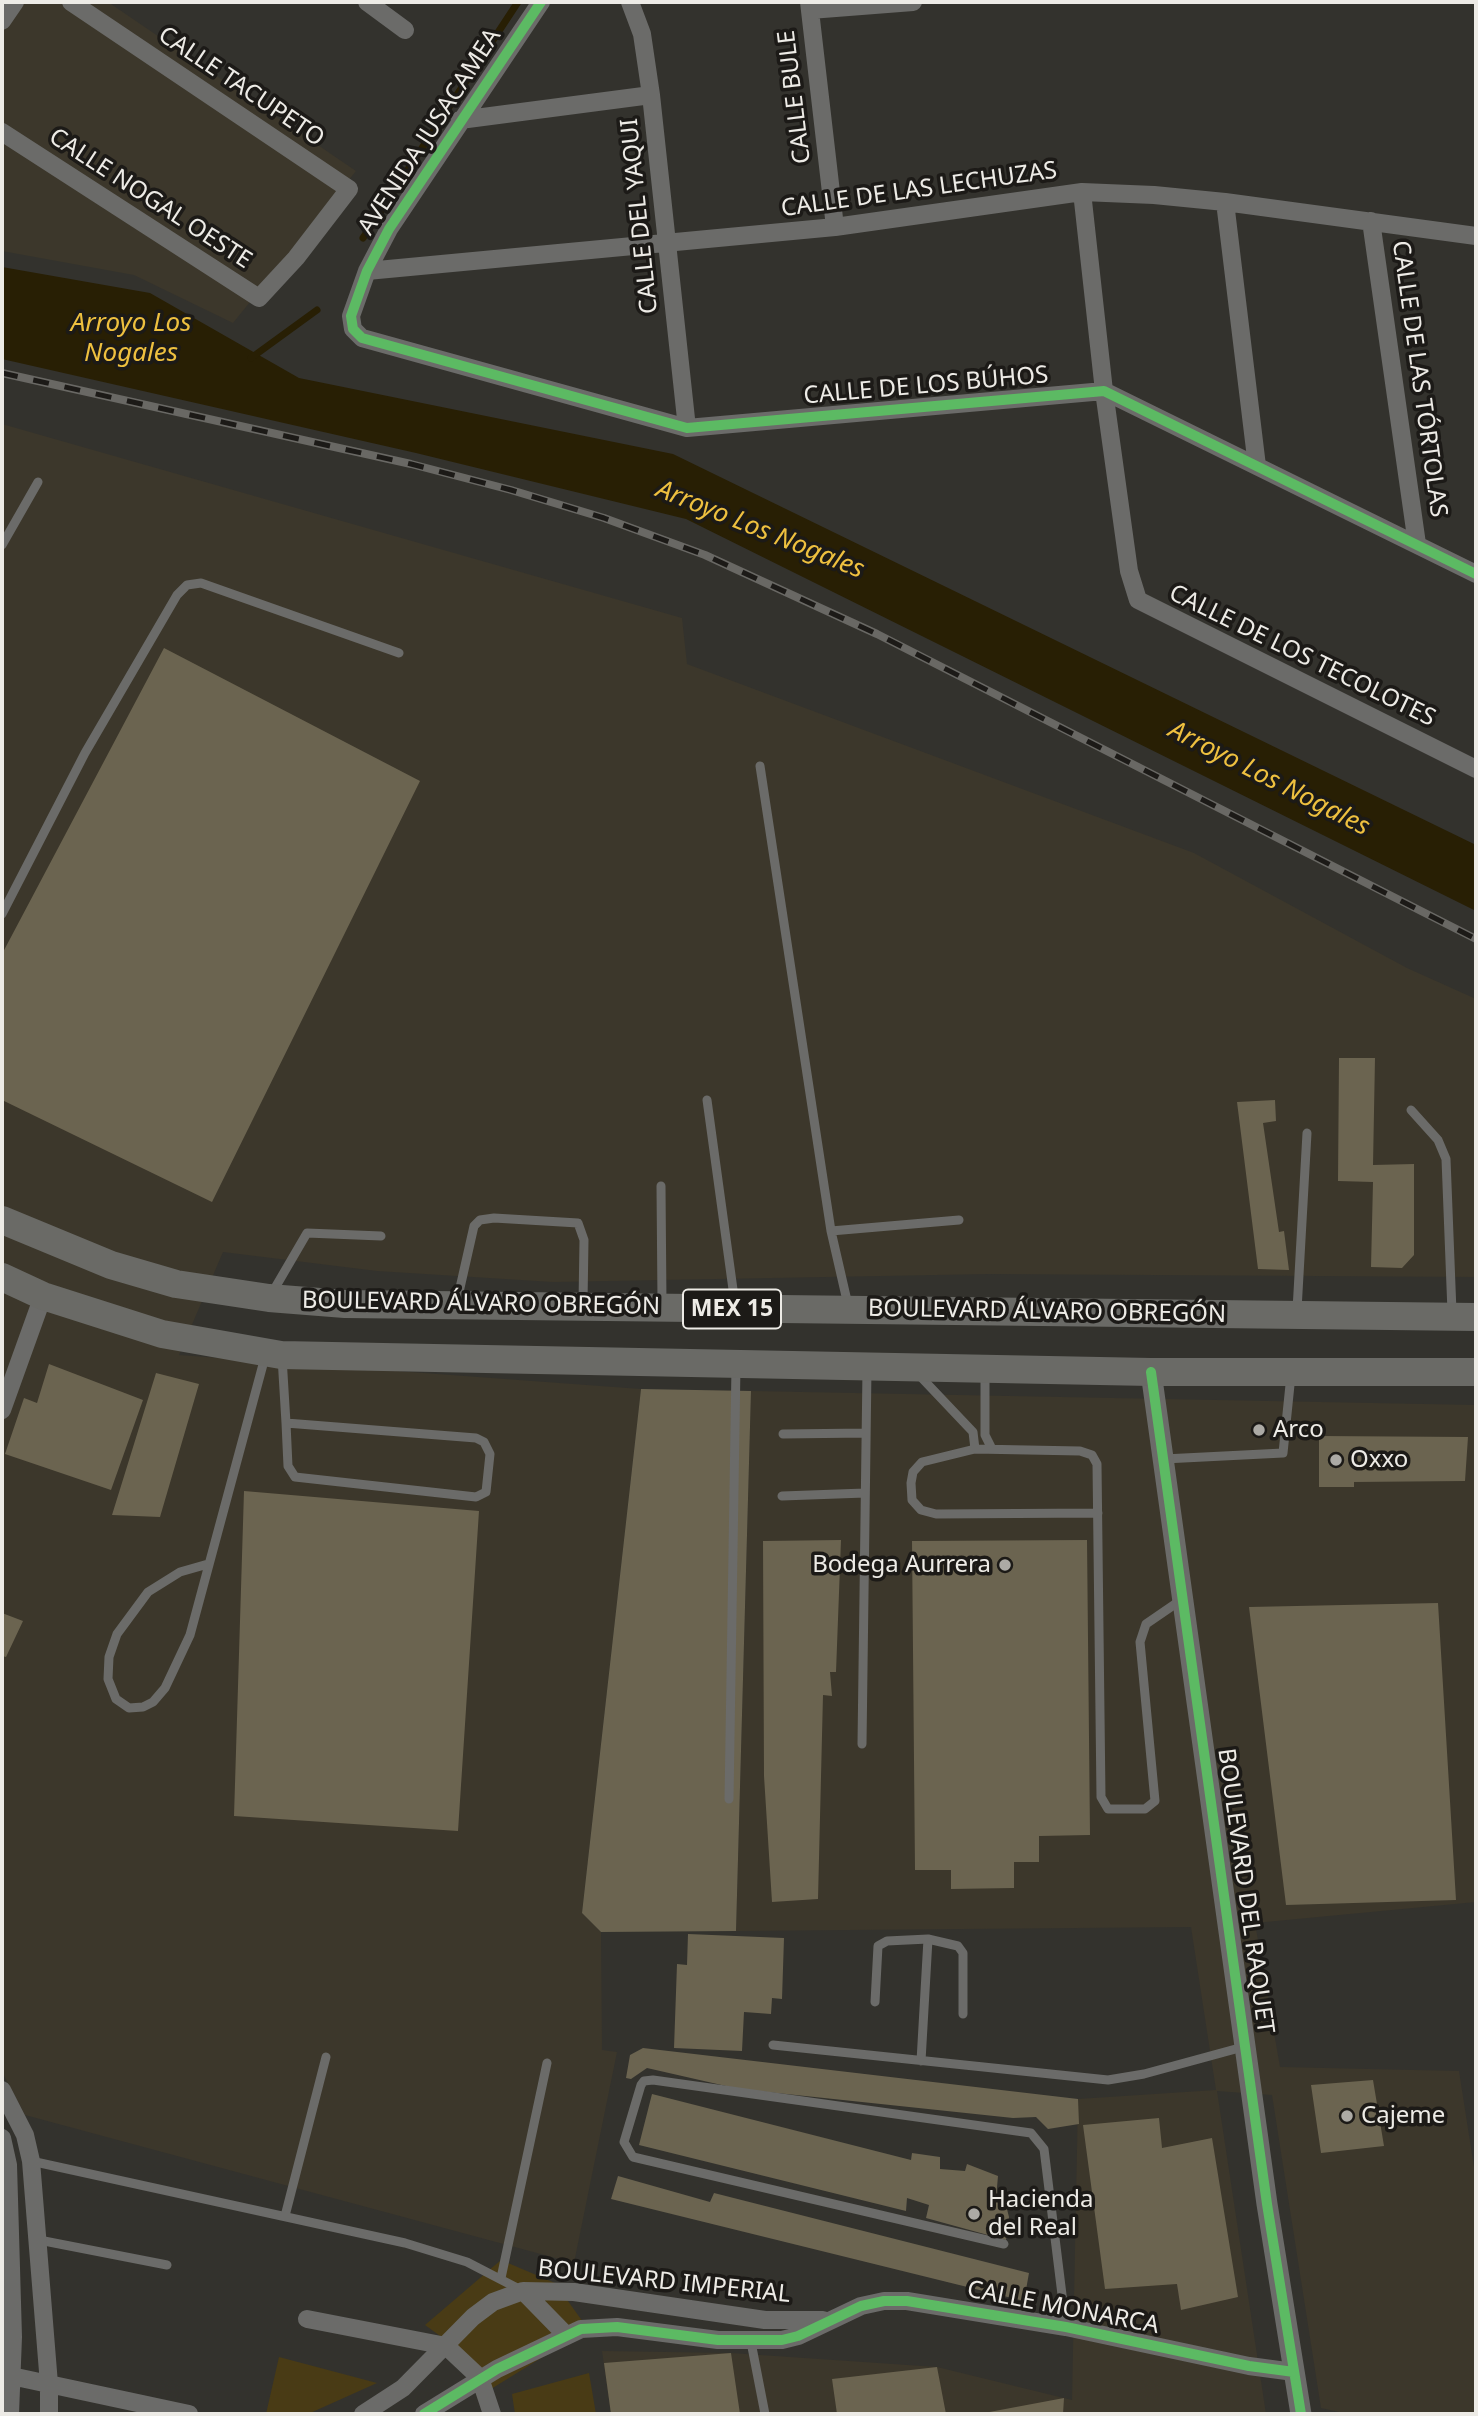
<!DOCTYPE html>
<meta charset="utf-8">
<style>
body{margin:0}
#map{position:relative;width:1478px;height:2416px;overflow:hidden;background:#33322d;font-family:"Noto Sans",sans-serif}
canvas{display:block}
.frame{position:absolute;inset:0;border:4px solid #edebe6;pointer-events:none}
</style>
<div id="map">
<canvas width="1478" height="2416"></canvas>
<div class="frame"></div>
</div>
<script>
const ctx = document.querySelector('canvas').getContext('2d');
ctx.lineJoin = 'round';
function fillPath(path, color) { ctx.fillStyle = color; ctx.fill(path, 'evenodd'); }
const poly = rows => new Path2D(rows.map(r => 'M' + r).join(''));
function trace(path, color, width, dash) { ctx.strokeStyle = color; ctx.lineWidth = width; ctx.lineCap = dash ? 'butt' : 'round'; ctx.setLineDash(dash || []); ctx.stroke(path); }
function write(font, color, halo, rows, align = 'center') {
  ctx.font = font + ' "Noto Sans",sans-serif'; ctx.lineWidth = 7; ctx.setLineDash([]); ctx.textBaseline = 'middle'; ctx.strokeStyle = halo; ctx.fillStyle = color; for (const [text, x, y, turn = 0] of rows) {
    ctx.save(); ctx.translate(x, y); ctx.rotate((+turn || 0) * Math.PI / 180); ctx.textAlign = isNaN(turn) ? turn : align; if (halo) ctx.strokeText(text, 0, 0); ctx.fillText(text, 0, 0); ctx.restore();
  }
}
const built = poly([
 [2,2,108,2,356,171,233,323,134,275,2,251],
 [2,424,682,618,687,664,1194,853,1407,968,1476,999,1476,1277,990,1274,553,1282,377,1271,223,1252,179,1355,641,1389,582,1913,601,1932,602,2050,617,2052,574,2263,25,2115,2,2072],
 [751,1391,1476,1405,1476,1902,1255,1923,1280,2067,1459,2071,1476,2180,1476,2414,1348,2414,1321,2408,1272,2095,1217,2091,1266,2414,611,2414,602,2351,731,2353,937,2367,1072,2400,1078,2099,1216,2090,1191,1927,736,1931]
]);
const green = poly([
 [501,2260,555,2283,588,2329,483,2394,447,2341,425,2325],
 [279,2357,377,2383,308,2414,266,2414],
 [589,2373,596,2414,515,2414,512,2394]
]);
const water = poly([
 [2,267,150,293,299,378,673,454,1476,845,1476,911,686,519,416,453,2,359]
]);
const stream = poly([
 [363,238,518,2],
 [251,358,317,310]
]);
const building = poly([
 [164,648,420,781,212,1202,2,1100,2,954],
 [1339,1058,1375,1058,1373,1165,1414,1164,1414,1255,1402,1268,1371,1267,1373,1182,1338,1181],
 [1275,1100,1276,1121,1263,1123,1279,1232,1284,1231,1289,1270,1258,1269,1237,1102],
 [49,1364,143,1400,111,1490,5,1454,24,1398,37,1403],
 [156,1373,199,1384,160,1517,112,1515],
 [641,1389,751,1391,736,1931,601,1932,582,1913],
 [1319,1436,1468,1437,1465,1481,1354,1482,1354,1487,1319,1487],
 [244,1491,479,1511,458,1831,234,1816],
 [841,1540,836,1672,830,1672,832,1696,823,1695,818,1899,772,1902,764,1776,763,1541],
 [1087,1540,1090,1835,1039,1836,1039,1862,1014,1862,1014,1888,951,1889,951,1870,915,1870,912,1541],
 [1438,1603,1456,1900,1286,1905,1249,1607],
 [2,1613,23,1621,6,1657,2,1656],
 [688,1934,784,1938,782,1999,772,1998,771,2014,744,2012,742,2051,674,2048,677,1964,687,1965],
 [643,2048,1078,2099,1079,2124,1048,2129,1036,2117,1013,2118,739,2089,647,2068,631,2079,626,2078,630,2055],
 [1373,2080,1384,2146,1321,2153,1311,2085],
 [652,2094,911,2160,912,2153,940,2157,940,2169,965,2171,967,2164,998,2176,996,2199,1006,2205,1009,2217,1006,2240,926,2218,929,2205,907,2198,906,2211,639,2145],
 [1159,2118,1162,2148,1212,2138,1238,2297,1181,2310,1177,2284,1105,2289,1083,2125],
 [618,2176,710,2202,714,2193,1029,2273,1024,2301,611,2199],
 [731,2353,740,2414,611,2414,604,2363],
 [937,2367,946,2414,837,2414,832,2379],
 [1064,2398,1063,2414,984,2414,984,2413]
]);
const service = poly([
 [2,545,38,482],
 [760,766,831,1231,848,1305],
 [2,914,85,753,177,595,187,585,201,583,399,653],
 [707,1100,735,1304],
 [1411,1110,1438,1140,1446,1159,1452,1312],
 [661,1186,662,1303],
 [831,1231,959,1220],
 [272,1293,307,1233,381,1236],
 [457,1301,474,1226,480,1220,494,1218,578,1223,584,1240,583,1303],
 [1297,1310,1307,1133],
 [282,1357,286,1423,288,1466,295,1477,476,1497,486,1492,490,1454,484,1442,476,1438,286,1423],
 [985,1373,985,1435,992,1449],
 [918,1374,973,1432,975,1449],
 [783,1434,866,1433],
 [1164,1459,1283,1453,1291,1375],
 [782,1496,865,1493],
 [1098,1513,936,1514,921,1510,912,1500,911,1483,913,1472,922,1462,975,1449,1080,1451,1092,1455,1097,1464,1101,1797,1108,1809,1145,1809,1155,1801,1140,1642,1146,1624,1181,1600],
 [208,1564,180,1572,148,1592,117,1634,109,1657,108,1679,116,1699,129,1708,143,1707,153,1702,165,1688,190,1635,265,1357],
 [862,1744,867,1369],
 [729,1799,736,1366],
 [875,2002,878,1946,887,1941,928,1939,958,1946,963,1953,963,2014],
 [773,2045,1108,2080,1144,2074,1243,2047],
 [921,2061,928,1939],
 [31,2161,405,2243,467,2262,521,2290],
 [285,2216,326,2057],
 [39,2240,167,2265],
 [1004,2244,633,2157,624,2142,641,2085,644,2081,653,2080,1031,2133,1044,2149,1066,2327],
 [501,2278,547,2063],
 [751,2342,765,2414]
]);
const minor = poly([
 [367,2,405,30],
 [541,2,389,229,367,271,351,316,353,329,362,338,687,428,1104,391,1476,574],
 [630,2,642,34,651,95,687,428],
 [809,2,835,227],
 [810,10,913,2],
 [2,21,15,2],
 [460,120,651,95],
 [2,132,259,298,296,258,349,189,71,2],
 [1082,192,1104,391,1129,571,1138,600,1476,769],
 [1225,202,1257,466],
 [1371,221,1417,544],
 [367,271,835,227,1082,192,1154,195,1225,202,1476,236],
 [2,1410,43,1296],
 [2,2090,25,2135,31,2161,49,2384,49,2414],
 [2,2138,8,2165,9,2199,13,2337,10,2414],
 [523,2291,566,2335],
 [307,2319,446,2346,480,2378,492,2414],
 [2,2374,189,2414],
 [363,2414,403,2388,473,2317,493,2302,523,2291,574,2292,765,2320,823,2320],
 [424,2414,497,2369,581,2329,617,2327,718,2340,782,2340,798,2336,861,2306,884,2301,907,2301,1066,2327,1249,2366,1294,2372]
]);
const tertiary = poly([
 [1151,1372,1267,2204,1301,2414]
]);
const trunk = poly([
 [2,1220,111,1265,176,1284,269,1298,345,1304,1476,1317],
 [2,1277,43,1296,162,1334,281,1355,1151,1372,1476,1372]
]);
const rail = poly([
 [2,373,411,464,511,490,604,518,705,555,877,634,1476,939]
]);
const cycleway = poly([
 [541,2,389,229,367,271,351,316,353,329,362,338,687,428,1104,391,1476,574],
 [1151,1372,1267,2204,1301,2414],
 [424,2414,497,2369,581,2329,617,2327,718,2340,782,2340,798,2336,861,2306,884,2301,907,2301,1066,2327,1249,2366,1294,2372]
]);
const markers = [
 [1259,1430,7,"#acaaa5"],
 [1336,1460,7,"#acaaa5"],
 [1005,1565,7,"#acaaa5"],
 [1347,2116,7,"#acaaa5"],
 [974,2214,7,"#acaaa5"]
];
const shields = [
 [732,1309,98]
];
const shieldNames = [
 ["MEX 15",732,1309]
];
const streetNames = [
 ["CALLE TACUPETO",241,87,34],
 ["CALLE BULE",795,97,-97],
 ["AVENIDA JUSACAMEA",430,132,-57],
 ["CALLE DE LAS LECHUZAS",919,190,-8],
 ["CALLE NOGAL OESTE",150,199,33],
 ["CALLE DEL YAQUI",640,216,-96],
 ["CALLE DE LAS TÓRTOLAS",1419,379,82],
 ["CALLE DE LOS BÚHOS",926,386,-5],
 ["CALLE DE LOS TECOLOTES",1302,656,26],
 ["BOULEVARD ÁLVARO OBREGÓN",481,1304,1],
 ["BOULEVARD ÁLVARO OBREGÓN",1047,1312,1],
 ["BOULEVARD DEL RAQUET",1245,1891,82],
 ["BOULEVARD IMPERIAL",664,2282,6],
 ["CALLE MONARCA",1063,2308,11]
];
const poiNames = [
 ["Arco",1273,1430],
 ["Oxxo",1350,1460],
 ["Bodega Aurrera",991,1565,"right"],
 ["Cajeme",1361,2116],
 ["Hacienda",988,2200],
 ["del Real",988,2228]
];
const waterNames = [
 ["Arroyo Los",131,324],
 ["Nogales",131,354],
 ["Arroyo Los Nogales",760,530,22],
 ["Arroyo Los Nogales",1269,779,27]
];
fillPath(built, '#3c372b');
fillPath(green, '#493b15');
fillPath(water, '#281f04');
trace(stream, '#281f04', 7);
fillPath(building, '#6b6450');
trace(service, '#6b6b69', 9);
trace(minor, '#6b6b69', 18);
trace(tertiary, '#6b6b69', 21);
trace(trunk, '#6a6a66', 28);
trace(rail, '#696864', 8);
trace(rail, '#1c1a17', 5, [16]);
trace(cycleway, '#5cba63', 10);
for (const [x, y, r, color] of markers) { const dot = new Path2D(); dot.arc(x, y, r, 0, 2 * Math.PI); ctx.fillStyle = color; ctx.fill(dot); trace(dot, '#1c1a17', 2.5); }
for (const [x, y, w] of shields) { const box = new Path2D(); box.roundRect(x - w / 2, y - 19.5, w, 39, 5); ctx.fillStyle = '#1c1a17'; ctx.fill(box); trace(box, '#edebe6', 2); }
write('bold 23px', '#edebe6', null, shieldNames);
write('24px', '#edebe6', '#1c1a17', streetNames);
write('24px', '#edebe6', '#1c1a17', poiNames, 'left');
write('italic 26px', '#eec03f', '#1c1a17', waterNames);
</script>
